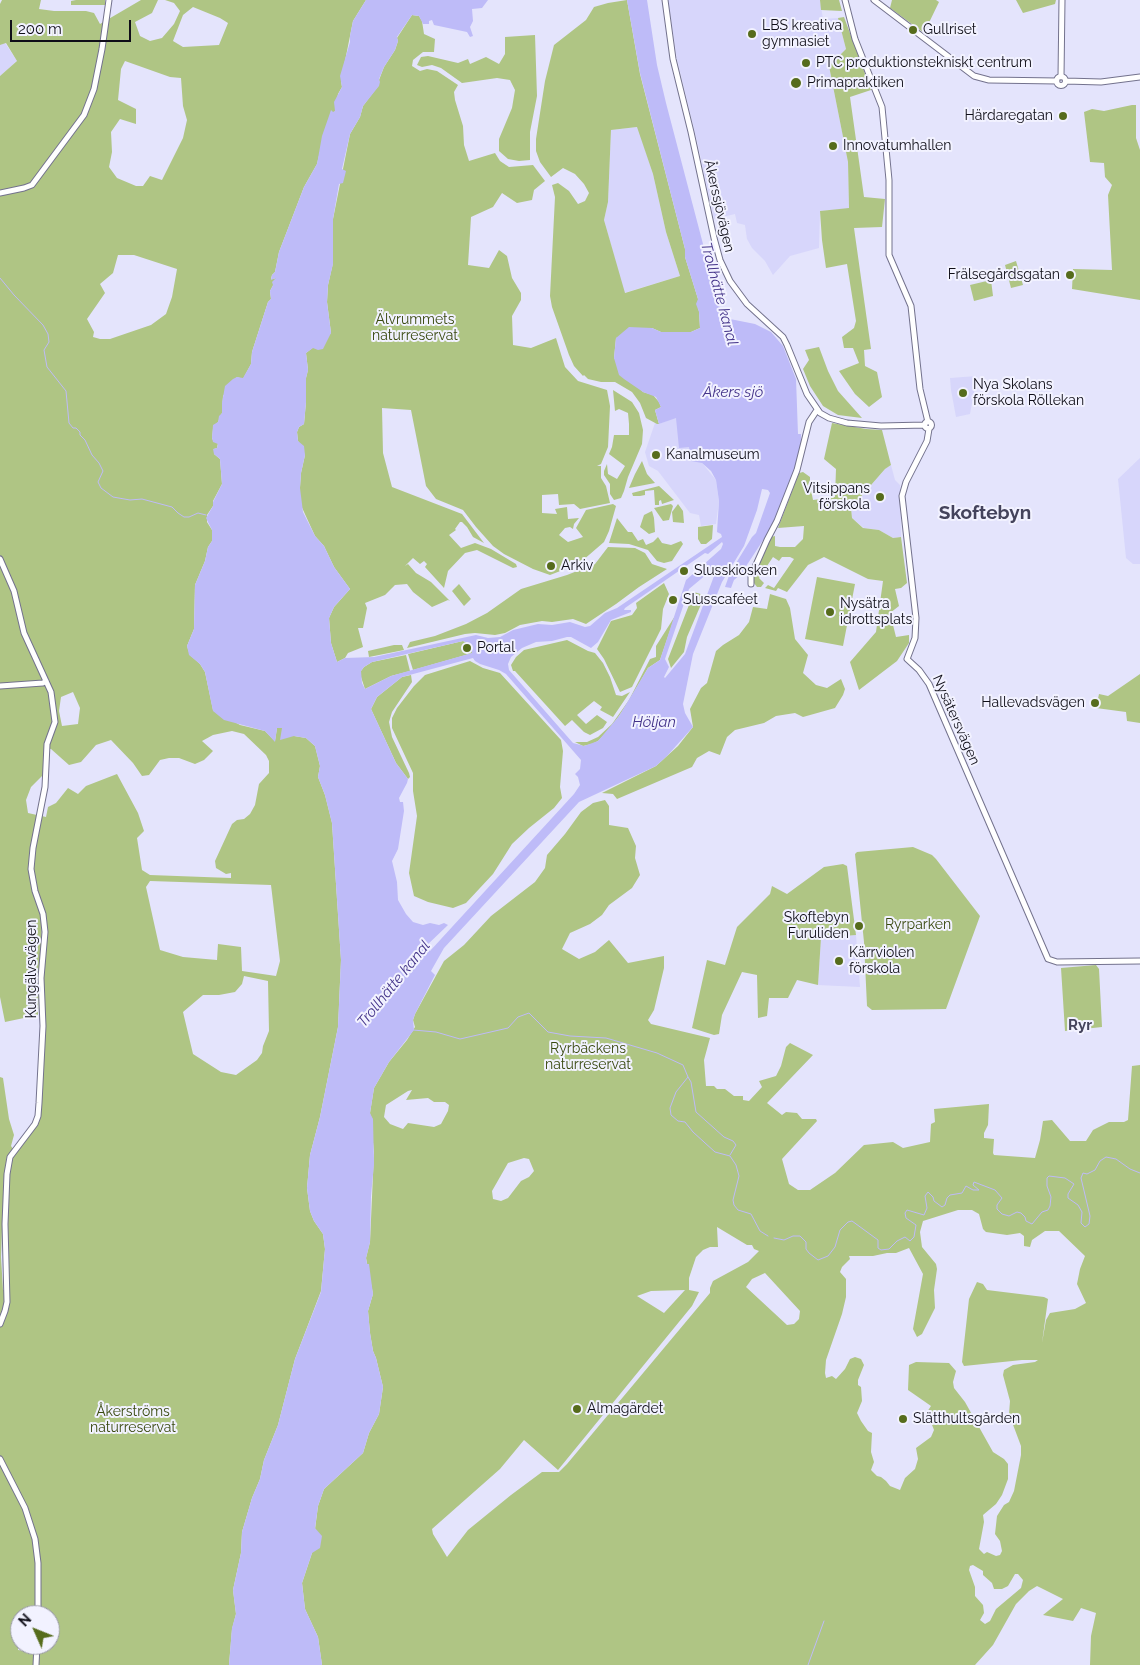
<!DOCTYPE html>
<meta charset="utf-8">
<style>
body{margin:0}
#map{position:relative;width:1140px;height:1665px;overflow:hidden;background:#e4e4fc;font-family:Raleway,sans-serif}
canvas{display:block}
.north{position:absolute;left:10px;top:1605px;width:50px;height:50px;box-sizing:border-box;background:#f2f2ff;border:1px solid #9797a3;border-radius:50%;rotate:314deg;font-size:14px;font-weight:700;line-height:20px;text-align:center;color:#0f0e18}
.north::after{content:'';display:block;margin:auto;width:18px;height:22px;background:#566c1c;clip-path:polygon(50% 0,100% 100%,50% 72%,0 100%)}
.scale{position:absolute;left:10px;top:20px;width:121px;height:22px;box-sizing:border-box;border:2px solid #0f0e18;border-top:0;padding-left:6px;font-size:15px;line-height:18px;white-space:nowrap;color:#0f0e18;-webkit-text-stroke:4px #f2f2ff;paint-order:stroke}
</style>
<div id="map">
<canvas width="1140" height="1665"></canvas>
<div class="north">N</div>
<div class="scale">200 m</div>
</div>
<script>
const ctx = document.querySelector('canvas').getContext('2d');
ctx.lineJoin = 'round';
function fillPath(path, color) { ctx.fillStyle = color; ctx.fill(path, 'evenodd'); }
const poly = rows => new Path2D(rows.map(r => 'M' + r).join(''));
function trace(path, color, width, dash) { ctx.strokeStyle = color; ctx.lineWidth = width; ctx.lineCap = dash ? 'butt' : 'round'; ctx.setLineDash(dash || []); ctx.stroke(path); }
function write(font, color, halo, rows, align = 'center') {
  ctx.font = font + ' Raleway,sans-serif'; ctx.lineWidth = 4; ctx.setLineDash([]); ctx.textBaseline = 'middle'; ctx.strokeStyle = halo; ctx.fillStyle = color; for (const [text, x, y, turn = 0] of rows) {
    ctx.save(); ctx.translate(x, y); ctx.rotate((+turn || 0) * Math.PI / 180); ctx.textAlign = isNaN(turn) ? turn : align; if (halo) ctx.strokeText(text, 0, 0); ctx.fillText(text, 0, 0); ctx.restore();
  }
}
const built = poly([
 [668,0,820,0,823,19,838,18,846,49,829,66,848,162,849,209,820,211,819,248,790,256,773,275,765,261,752,248,747,239,745,225,737,223,735,214,714,219,698,145,677,59],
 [5,43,17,61,0,76,0,45],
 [638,127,653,174,666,232,680,276,624,293,604,220,608,202,611,130],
 [977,376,970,414,956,417,951,390,950,378],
 [676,417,689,447,716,480,719,501,716,524,701,526,699,515,690,513,658,471,649,466,645,452,655,423,659,424],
 [1140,458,1140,564,1133,564,1126,558,1118,479],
 [891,465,895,480,900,485,901,537,893,538,879,530,864,528,852,518,851,508,886,468],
 [856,935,860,987,818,985,821,938]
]);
const green = poly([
 [2,0,41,0,39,9,54,11,86,11,94,13,100,24,141,0,158,0,152,13,135,22,140,36,150,41,162,38,174,24,180,11,174,3,165,0,366,0,353,21,341,81,342,87,338,94,335,111,326,127,317,164,304,187,279,252,275,272,272,275,271,279,277,278,270,291,271,299,268,302,252,352,251,364,243,379,237,377,223,396,222,413,218,422,213,429,212,439,218,443,217,448,214,449,214,454,220,459,222,484,213,501,213,506,207,515,207,522,212,530,212,541,208,547,205,561,195,585,194,629,187,646,190,655,200,664,205,672,213,710,240,725,265,731,275,741,277,728,282,728,294,736,306,738,315,746,320,766,318,777,325,795,332,823,341,960,338,1027,320,1117,310,1155,307,1188,310,1211,314,1221,323,1234,325,1249,321,1291,295,1359,278,1425,264,1460,260,1479,252,1498,242,1532,241,1553,233,1590,236,1614,232,1629,229,1665,0,1665,0,1077,3,1078,9,1119,14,1135,11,1146,13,1149,7,1157,4,1175,1,1257,3,1290,8,1290,6,1224,8,1174,11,1157,39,1116,42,978,46,932,42,923,38,1015,5,1022,0,997,0,76,17,61,6,43,0,45,0,4],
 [193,7,220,18,228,23,219,45,183,47,173,41,183,15],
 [125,61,170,77,181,78,183,106,187,120,183,138,162,180,150,176,143,186,136,186,117,178,109,167,112,152,111,132,120,119,136,124,136,109,118,100,121,69],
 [118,255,134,255,177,269,172,297,166,314,151,325,110,339,100,339,93,337,94,332,87,319,105,293,100,284,113,273],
 [73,692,80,708,78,724,62,726,59,711,61,697],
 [232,731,244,734,266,755,269,761,269,773,259,784,255,805,250,814,244,819,237,820,232,824,215,861,216,868,226,874,231,873,231,878,150,875,142,870,137,838,144,831,138,813,117,774,86,786,78,794,68,788,56,803,48,807,46,817,28,813,26,800,31,787,43,775,44,748,51,749,69,765,81,762,96,745,111,740,133,763,142,776,149,775,160,760,169,758,179,758,195,764,204,760,213,751,202,741,213,735],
 [150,881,271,885,280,961,276,976,242,971,241,947,218,944,217,960,183,957,160,950,146,887],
 [244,976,268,981,269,1031,263,1046,262,1053,257,1060,236,1075,221,1072,193,1054,183,1012,203,995,219,995,235,992,242,984],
 [20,1615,50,1615,50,1645,33,1645,32,1652,18,1650,18,1629,20,1628],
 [76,0,105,0,105,5,71,5,71,1],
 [627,0,640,74,685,249,685,257,698,299,698,309,699,311,700,328,691,332,661,332,652,328,616,338,614,358,643,392,653,395,659,402,661,407,655,410,659,424,657,424,646,418,640,403,632,392,615,382,601,382,588,379,584,375,583,376,574,366,569,355,552,307,550,296,555,197,552,185,558,183,569,191,578,204,585,201,589,193,584,184,575,174,563,168,551,177,540,162,536,151,536,139,545,81,554,45,586,20,594,7,608,3],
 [637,127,653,174,666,232,680,276,625,293,604,220,608,202,611,130],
 [820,0,839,0,842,11,821,10],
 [892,0,936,0,939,2,924,33,890,8],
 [1016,0,1056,0,1055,4,1023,13],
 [412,15,419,16,422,21,424,34,435,39,434,52,423,52,413,60,412,66,420,71,427,69,437,71,458,85,454,92,455,100,463,126,464,145,469,161,495,153,500,161,509,167,533,165,545,181,534,190,532,200,517,203,502,193,493,207,471,217,468,265,489,268,499,250,507,256,512,278,521,293,521,300,512,316,513,345,531,348,556,338,565,367,578,381,607,390,610,406,608,447,601,464,597,466,601,466,601,478,606,486,610,503,580,509,574,504,559,505,558,494,542,495,542,513,557,514,555,509,567,507,568,519,579,518,574,524,573,529,570,527,565,528,559,535,568,542,583,537,576,528,586,510,613,504,616,506,609,531,604,542,582,561,576,565,550,575,533,569,504,554,493,546,476,527,463,510,436,499,426,486,411,410,382,408,383,453,392,487,462,514,484,543,473,537,467,527,462,522,460,522,455,529,456,530,449,535,461,548,475,543,491,549,516,564,517,567,513,568,477,550,465,553,448,571,444,588,425,567,427,564,424,561,420,564,413,558,405,566,408,564,416,573,431,582,450,601,448,600,432,607,413,592,407,584,395,585,385,595,365,603,367,608,363,628,358,628,363,647,348,653,345,658,337,662,331,643,329,618,334,607,350,589,334,567,324,546,315,536,299,501,301,473,305,455,298,441,297,432,299,427,304,424,306,402,306,378,308,370,306,353,331,333,327,302,328,285,333,263,333,219,350,134,360,117,363,106,378,86,379,80,384,67,395,50,398,41,397,38],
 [844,17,871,90,850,97,864,197,885,199,882,227,854,228,871,349,864,350,865,366,877,372,882,397,869,407,855,394,839,371,859,363,853,348,844,348,842,337,854,328,856,321,847,264,826,268,822,240,820,211,849,208,848,162,829,66,846,49,838,18],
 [535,35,537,96,530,132,530,160,519,161,508,159,499,151,499,139,512,108,515,90,510,80,497,78,462,83,441,68,432,65,422,67,417,65,421,57,428,56,458,63,468,59,470,64,486,57,499,64,505,54,505,37],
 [1132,105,1136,105,1136,138,1140,150,1140,300,1072,289,1073,269,1112,270,1108,195,1112,185,1105,177,1104,163,1090,162,1084,112,1092,109,1104,111],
 [1016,261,1023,285,1011,288,1005,265],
 [991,280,993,296,974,301,970,285],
 [819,347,828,371,838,391,862,418,838,415,823,406,810,386,803,369,809,360,805,350],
 [613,390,632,402,639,413,643,430,642,444,628,477,624,491,621,498,614,500,610,494,610,484,604,475,604,471,607,464,608,474,617,479,625,466,609,454,612,447,614,435,629,435,629,424,628,413,619,409,615,411],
 [832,423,866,429,882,430,891,465,885,469,851,508,852,518,863,528,879,530,893,538,901,537,907,583,901,588,895,589,899,606,890,613,896,637,909,635,909,643,897,661,859,690,850,662,876,632,883,581,868,579,824,557,808,565,787,592,778,588,776,591,765,588,768,585,774,588,794,559,790,557,782,557,779,561,773,557,759,578,764,583,761,587,757,587,754,583,754,576,762,555,771,537,775,536,775,546,780,547,795,547,803,539,804,526,778,528,799,473,803,472,810,477,810,485,813,500,835,497,836,469,824,459],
 [642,461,647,474,655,483,629,488,635,474],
 [659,486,674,500,662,504,661,500,659,501,659,505,655,505,654,490,645,491,645,495,640,496,633,496,632,493],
 [671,504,673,506,669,520,663,521,654,508],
 [678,504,683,511,684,523,673,522,672,512],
 [652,511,654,518,655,532,649,534,640,527,644,515],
 [617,518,628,532,632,532,638,541,643,539,646,545,653,542,658,537,662,543,671,545,681,541,683,544,672,561,664,563,657,561,648,550,629,544,609,543],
 [713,525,712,539,706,544,701,544,698,539,698,527],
 [608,547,635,548,645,553,652,564,667,569,639,587,616,604,586,624,573,619,552,622,542,621,520,625,505,633,495,635,475,633,465,634,407,648,410,642,435,636,466,624,487,613,521,589,567,575,595,564],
 [817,577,855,584,843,646,805,639],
 [664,583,669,594,663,609,661,629,632,687,620,692,604,659,597,649,611,621,632,615,637,608,636,603],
 [459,584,471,599,464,606,452,591],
 [694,592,704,595,702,602,687,637,684,652,671,668,668,659],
 [770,594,786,599,790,608,795,639,808,655,803,673,816,685,827,688,841,679,845,689,843,695,835,708,803,717,795,713,776,716,764,723,735,730,727,737,720,755,709,751,697,758,692,767,617,799,613,794,602,793,656,766,678,746,693,727,690,709,701,688,707,683,716,651,723,645,739,635,749,622,753,607,767,609],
 [675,616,660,660,648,668,628,703,610,729,598,741,592,744,583,746,575,742,587,742,598,737,612,724,629,700,650,659,656,657,656,646],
 [567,640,588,651,595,653,603,663,610,677,616,695,622,696,630,692,613,717,600,710,602,707,594,701,577,715,586,724,597,715,607,722,603,728,590,735,584,732,572,720,565,726,515,671,513,671,511,665,516,657,524,650],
 [463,641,470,644,473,653,413,670,408,654],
 [394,645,402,645,404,650,369,657,368,651],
 [406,655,410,671,391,676,365,689,361,677,361,671,364,667,372,662],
 [470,661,483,668,500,673,561,740,563,751,560,787,562,798,554,808,529,828,512,844,493,874,466,903,453,908,428,902,414,896,409,873,417,816,413,791,413,773,392,728,392,718,397,708,414,686,425,675],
 [1140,674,1140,723,1127,721,1126,712,1096,708,1099,694,1108,696],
 [411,675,412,682,392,712,389,722,392,737,409,773,410,777,408,779,396,763,371,709,377,697,402,677],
 [605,800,609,806,609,825,628,828,636,846,635,858,640,875,632,888,609,905,602,915,590,924,570,933,562,949,579,959,595,952,609,940,628,963,664,956,664,968,654,1010,648,1020,651,1024,710,1038,704,1060,706,1086,714,1086,717,1089,725,1089,734,1096,743,1096,743,1100,749,1101,762,1087,759,1081,776,1076,781,1066,786,1047,790,1043,813,1055,767,1103,782,1115,786,1112,797,1113,802,1119,816,1119,817,1121,782,1159,789,1184,798,1190,810,1190,835,1173,864,1145,893,1142,903,1148,930,1142,931,1124,935,1122,934,1109,989,1104,988,1125,984,1133,984,1138,994,1139,993,1153,994,1155,1035,1158,1040,1140,1043,1121,1052,1120,1070,1141,1086,1141,1093,1130,1109,1122,1124,1122,1128,1120,1132,1066,1140,1065,1140,1665,1090,1665,1091,1636,1096,1613,1081,1608,1073,1621,1043,1615,1063,1599,1037,1586,1029,1591,1016,1604,993,1645,975,1665,322,1665,318,1637,305,1609,302,1583,312,1553,318,1506,324,1489,363,1453,369,1433,379,1414,383,1387,376,1358,373,1351,370,1333,368,1311,373,1294,366,1258,370,1242,374,1152,370,1113,374,1088,389,1062,407,1040,415,1027,413,1020,415,1014,444,961,464,945,491,916,535,882,545,868,547,855,565,834,581,812,593,803],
 [412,1090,406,1100,428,1098,434,1102,445,1102,449,1105,448,1111,441,1124,434,1127,408,1123,403,1129,390,1124,384,1117,386,1105,408,1091],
 [524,1158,529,1159,534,1171,529,1177,521,1181,508,1198,501,1201,493,1199,492,1191,508,1163],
 [958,1210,972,1210,979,1214,983,1229,986,1232,1007,1235,1020,1233,1024,1236,1024,1246,1030,1247,1032,1240,1045,1231,1059,1231,1085,1256,1080,1269,1077,1284,1086,1303,1075,1309,1050,1313,1046,1320,1042,1343,1048,1299,1044,1297,987,1290,983,1284,977,1282,969,1299,962,1362,964,1366,1022,1360,1038,1360,1035,1362,1013,1365,1004,1370,1003,1375,1010,1401,1009,1414,1021,1446,1021,1455,1014,1491,1009,1502,1004,1505,997,1516,995,1534,1000,1541,1002,1551,1000,1555,996,1556,987,1552,984,1554,979,1549,984,1522,983,1515,996,1504,1002,1495,1008,1479,1008,1464,1004,1459,993,1452,965,1402,954,1388,953,1382,956,1371,949,1363,916,1362,909,1365,908,1390,931,1406,927,1412,934,1430,931,1437,916,1448,918,1459,915,1469,905,1478,900,1490,890,1486,886,1481,881,1477,877,1476,871,1470,874,1462,871,1452,872,1433,868,1431,861,1421,857,1413,862,1401,861,1387,858,1385,858,1380,864,1365,861,1359,855,1357,850,1359,845,1369,836,1379,832,1376,826,1378,825,1373,826,1360,842,1314,846,1297,846,1279,840,1272,842,1267,850,1259,849,1256,873,1256,887,1253,896,1253,909,1248,923,1274,913,1329,917,1337,922,1334,935,1308,934,1290,937,1269,936,1264,922,1247,920,1232,923,1221],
 [717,1227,747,1245,752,1245,754,1249,759,1251,748,1262,713,1281,710,1288,710,1293,567,1464,559,1472,542,1472,511,1495,468,1530,447,1557,433,1534,432,1529,500,1469,524,1440,558,1470,692,1306,699,1292,689,1290,689,1278,696,1257,703,1250,710,1247,718,1247],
 [765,1273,800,1311,799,1319,794,1324,787,1325,746,1287,752,1279],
 [685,1290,664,1313,637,1296,651,1291],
 [973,1565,983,1571,983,1575,992,1583,994,1589,1002,1589,1008,1586,1015,1574,1018,1574,1023,1580,1021,1588,996,1609,990,1621,985,1624,980,1620,984,1613,983,1605,975,1596,975,1587,969,1570,970,1566],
 [913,847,932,855,936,859,980,916,946,1009,872,1010,867,1006,864,942,855,854,857,852],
 [843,864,847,866,856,935,821,938,818,985,797,980,788,998,769,998,767,1016,758,1018,757,975,742,972,722,1015,719,1034,714,1035,692,1028,707,960,725,965,737,927,770,894,772,886,787,894,824,867],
 [1096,965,1099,969,1102,1027,1065,1031,1061,968]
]);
const water = poly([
 [366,0,488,0,482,8,472,9,473,21,470,27,473,36,470,37,467,32,434,25,432,20,429,21,429,24,423,24,419,16,412,15,397,37,398,41,395,50,384,67,379,79,380,82,379,86,363,106,360,117,350,134,342,169,346,171,343,183,339,184,333,219,333,264,328,285,327,302,331,333,323,349,318,350,313,348,306,353,308,370,306,378,306,402,304,424,299,427,297,432,298,441,304,446,305,455,301,473,300,488,303,512,315,536,324,546,334,567,350,589,334,607,329,618,331,643,337,662,345,658,374,657,476,635,488,638,500,637,513,630,538,624,552,625,570,622,585,627,590,626,605,613,617,608,722,537,721,534,717,532,719,501,716,480,711,471,702,463,691,461,689,447,679,448,676,418,659,424,655,410,661,407,656,397,643,392,624,379,619,375,614,358,616,338,629,327,652,328,661,332,691,332,700,328,699,312,696,304,698,299,685,257,685,249,640,73,627,0,647,0,657,65,666,103,724,324,726,329,727,328,726,321,730,319,755,324,771,332,783,346,796,379,798,434,801,434,801,450,798,451,798,462,773,525,741,574,734,580,731,588,725,587,730,573,752,537,756,533,770,493,768,490,762,489,757,510,744,546,722,582,693,654,683,704,685,713,693,727,667,756,656,766,579,802,444,948,431,971,435,975,415,1014,413,1020,414,1030,389,1062,374,1088,370,1113,373,1119,374,1164,371,1196,370,1242,366,1258,367,1264,369,1264,373,1294,368,1311,370,1333,373,1351,376,1358,383,1387,379,1414,369,1433,363,1453,324,1489,318,1506,315,1528,322,1536,320,1548,312,1553,302,1583,305,1609,318,1637,322,1665,229,1665,232,1628,236,1614,233,1590,241,1553,242,1532,252,1498,260,1479,264,1460,278,1425,295,1359,321,1292,325,1249,323,1234,314,1221,310,1211,307,1188,310,1155,320,1117,338,1027,341,960,332,823,325,795,318,777,320,766,315,746,306,738,294,736,280,740,282,728,277,728,275,742,265,731,224,720,213,711,205,672,200,664,189,655,187,646,194,629,195,585,205,561,208,547,212,541,212,530,206,518,213,506,213,502,222,484,220,459,214,454,213,449,217,448,218,444,213,442,212,438,213,425,218,422,219,416,222,413,222,403,225,386,233,379,237,377,243,378,251,364,252,352,268,302,271,299,270,291,273,285,272,282,276,278,271,280,272,275,275,272,279,252,304,187,317,164,322,136,330,113,331,110,333,112,335,111,334,102,342,87,340,76,350,42,350,36,353,21],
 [722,542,723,544,721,549,686,580,660,660,648,668,619,716,598,741,584,746,573,743,509,670,508,664,511,657,522,648,536,642,552,641,567,637,571,637,591,648,598,642,611,620,631,612,631,610,624,610,625,608,705,553,708,554],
 [717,568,685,654,665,678,664,677,669,667,665,659,689,589,713,569],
 [463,641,470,644,472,653,391,676,365,689,362,683,361,671,364,667,372,662],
 [473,658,475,661,480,664,499,670,506,674,581,760,580,769,575,774,578,777,580,785,574,794,430,951,425,947,448,925,444,923,439,925,430,923,423,925,413,922,406,914,398,900,397,882,392,861,398,849,404,811,403,802,400,802,399,798,407,783,408,779,396,763,371,709,377,697,402,677]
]);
const stream = poly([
 [0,278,14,295,43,325,48,334,49,342,44,350,47,367,66,391,69,423,73,428,76,428,80,432,80,435,85,440,92,455,99,463,103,471,98,482,101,488,113,497,130,500,142,499,172,507,178,513,184,517,189,517,198,513,206,515],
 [413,1030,436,1032,460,1039,508,1028,518,1017,529,1013,548,1032,570,1036,606,1038,657,1053,683,1065,688,1077,676,1092,670,1108,671,1115,678,1121,685,1122,693,1132,715,1152,730,1156,736,1165,739,1176,733,1200,734,1205,738,1210,751,1214,760,1231,768,1236],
 [688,1077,691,1082,696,1112,724,1137,733,1141,736,1145,730,1155],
 [774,1238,784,1240,793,1236,800,1236,806,1242,806,1249,809,1253,818,1260,828,1256,835,1247,840,1230,848,1222,852,1221,878,1240,878,1248,881,1250,889,1249,897,1241,905,1237,910,1241,914,1237,916,1225,906,1218,905,1213,907,1210,924,1215,927,1208,925,1196,928,1192,933,1197,934,1201,942,1207,945,1205,947,1198,950,1195,962,1193,966,1186,973,1190,979,1190,973,1185,974,1182,995,1190,1002,1198,997,1205,997,1209,1002,1214,1009,1216,1017,1212,1021,1213,1025,1217,1026,1221,1032,1224,1042,1212,1048,1210,1050,1206,1051,1197,1047,1186,1047,1178,1049,1176,1065,1178,1074,1184,1068,1194,1068,1198,1078,1205,1082,1212,1081,1223,1085,1227,1089,1224,1090,1216,1081,1178,1083,1173,1087,1174,1095,1170,1100,1161,1106,1157,1116,1159,1130,1169,1140,1173],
 [808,1665,824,1621]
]);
const minor = poly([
 [665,0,673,59,691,132,714,238,720,260,730,281,747,304,783,337,787,345,807,394,820,413,829,418,847,423,881,426,925,425],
 [845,0,855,39,882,107,889,180,889,255,911,306,920,389,928,422],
 [874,0,974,76,989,80,1057,81],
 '1056.5 81a4.5 4.5 0 1 1 9 0a4.5 4.5 0 1 1-9 0Z',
 [1061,77,1062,0],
 [1066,81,1101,82,1140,77],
 [0,193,24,188,32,185,84,115,94,89,102,49,109,0],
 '924.5 425a3.5 3.5 0 1 1 7 0a3.5 3.5 0 1 1-7 0Z',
 [929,429,927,441,906,482,902,496,916,618,915,638,907,659,919,670,929,684,1048,959,1057,962,1140,961],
 [0,559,14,591,24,633,51,692,55,722,47,744,45,787,33,848,31,869,35,891,43,914,45,932,41,978,43,1026,39,1103,38,1116,35,1124,10,1157,7,1174,5,1224,7,1302,5,1311,0,1324],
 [751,584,751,576,767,540,777,521,797,470,809,422,817,410],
 [0,686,43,683,46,681],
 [0,1459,25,1508,35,1539,38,1563,38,1615],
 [36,1665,37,1645]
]);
const markers = [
 [913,30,5,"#566c1c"],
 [752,34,5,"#566c1c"],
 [806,63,5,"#566c1c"],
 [796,83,6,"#566c1c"],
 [1063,116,5,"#566c1c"],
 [833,146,5,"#566c1c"],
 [1070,275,5,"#566c1c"],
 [963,393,5,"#566c1c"],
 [656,455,5,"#566c1c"],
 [880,497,5,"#566c1c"],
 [551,566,5,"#566c1c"],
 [684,571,5,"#566c1c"],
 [673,600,5,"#566c1c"],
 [830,612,5,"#566c1c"],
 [467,648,5,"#566c1c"],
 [1095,703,5,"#566c1c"],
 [859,926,5,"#566c1c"],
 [839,961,5,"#566c1c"],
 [577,1409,5,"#566c1c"],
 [903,1419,5,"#566c1c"]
];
const poiNames = [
 ["LBS kreativa",762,26],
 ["gymnasiet",762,42],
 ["Gullriset",923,30],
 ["PTC produktionstekniskt centrum",816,63],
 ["Primapraktiken",807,83],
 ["Härdaregatan",1053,116,"right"],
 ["Innovatumhallen",843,146],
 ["Frälsegårdsgatan",1060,275,"right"],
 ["Nya Skolans",973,385],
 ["förskola Röllekan",973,401],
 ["Kanalmuseum",666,455],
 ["Vitsippans",870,489,"right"],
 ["förskola",870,505,"right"],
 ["Arkiv",561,566],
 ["Slusskiosken",694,571],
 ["Slusscaféet",683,600],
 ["Nysätra",840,604],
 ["idrottsplats",840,620],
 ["Portal",477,648],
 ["Hallevadsvägen",1085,703,"right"],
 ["Skoftebyn",849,918,"right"],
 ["Furuliden",849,934,"right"],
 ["Kärrviolen",849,953],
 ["förskola",849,969],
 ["Almagärdet",587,1409],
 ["Slätthultsgården",913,1419]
];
const streetNames = [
 ["Åkerssjövägen",719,206,77],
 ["Nysätersvägen",956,720,66],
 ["Kungälvsvägen",32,969,-90]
];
const parkNames = [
 ["Älvrummets",415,320],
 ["naturreservat",415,336],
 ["Ryrparken",918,925],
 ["Ryrbäckens",588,1049],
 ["naturreservat",588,1065],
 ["Åkerströms",133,1412],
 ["naturreservat",133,1428]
];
const waterNames = [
 ["Trollhätte kanal",719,294,75],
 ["Åkers sjö",733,392],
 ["Höljan",654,722],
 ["Trollhätte kanal",394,984,-51]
];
const neighbourhoodNames = [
 ["Ryr",1080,1025]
];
const districtNames = [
 ["Skoftebyn",985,513]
];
fillPath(built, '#d7d6fb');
fillPath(green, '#afc584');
fillPath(water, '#bebbf8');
trace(stream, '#bebbf8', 1);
trace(minor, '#73728d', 7);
trace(minor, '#fff', 5);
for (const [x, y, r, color] of markers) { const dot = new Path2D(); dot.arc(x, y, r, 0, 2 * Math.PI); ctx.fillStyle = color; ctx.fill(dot); trace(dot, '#f2f2ff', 2); }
write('14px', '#0f0e18', '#f2f2ff', poiNames, 'left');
write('14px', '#0f0e18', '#f2f2ff', streetNames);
write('14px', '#39490f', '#f2f2ff', parkNames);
write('italic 15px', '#44348a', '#f2f2ff', waterNames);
write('bold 15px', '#44435c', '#f2f2ff', neighbourhoodNames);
write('bold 19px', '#44435c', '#f2f2ff', districtNames);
</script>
